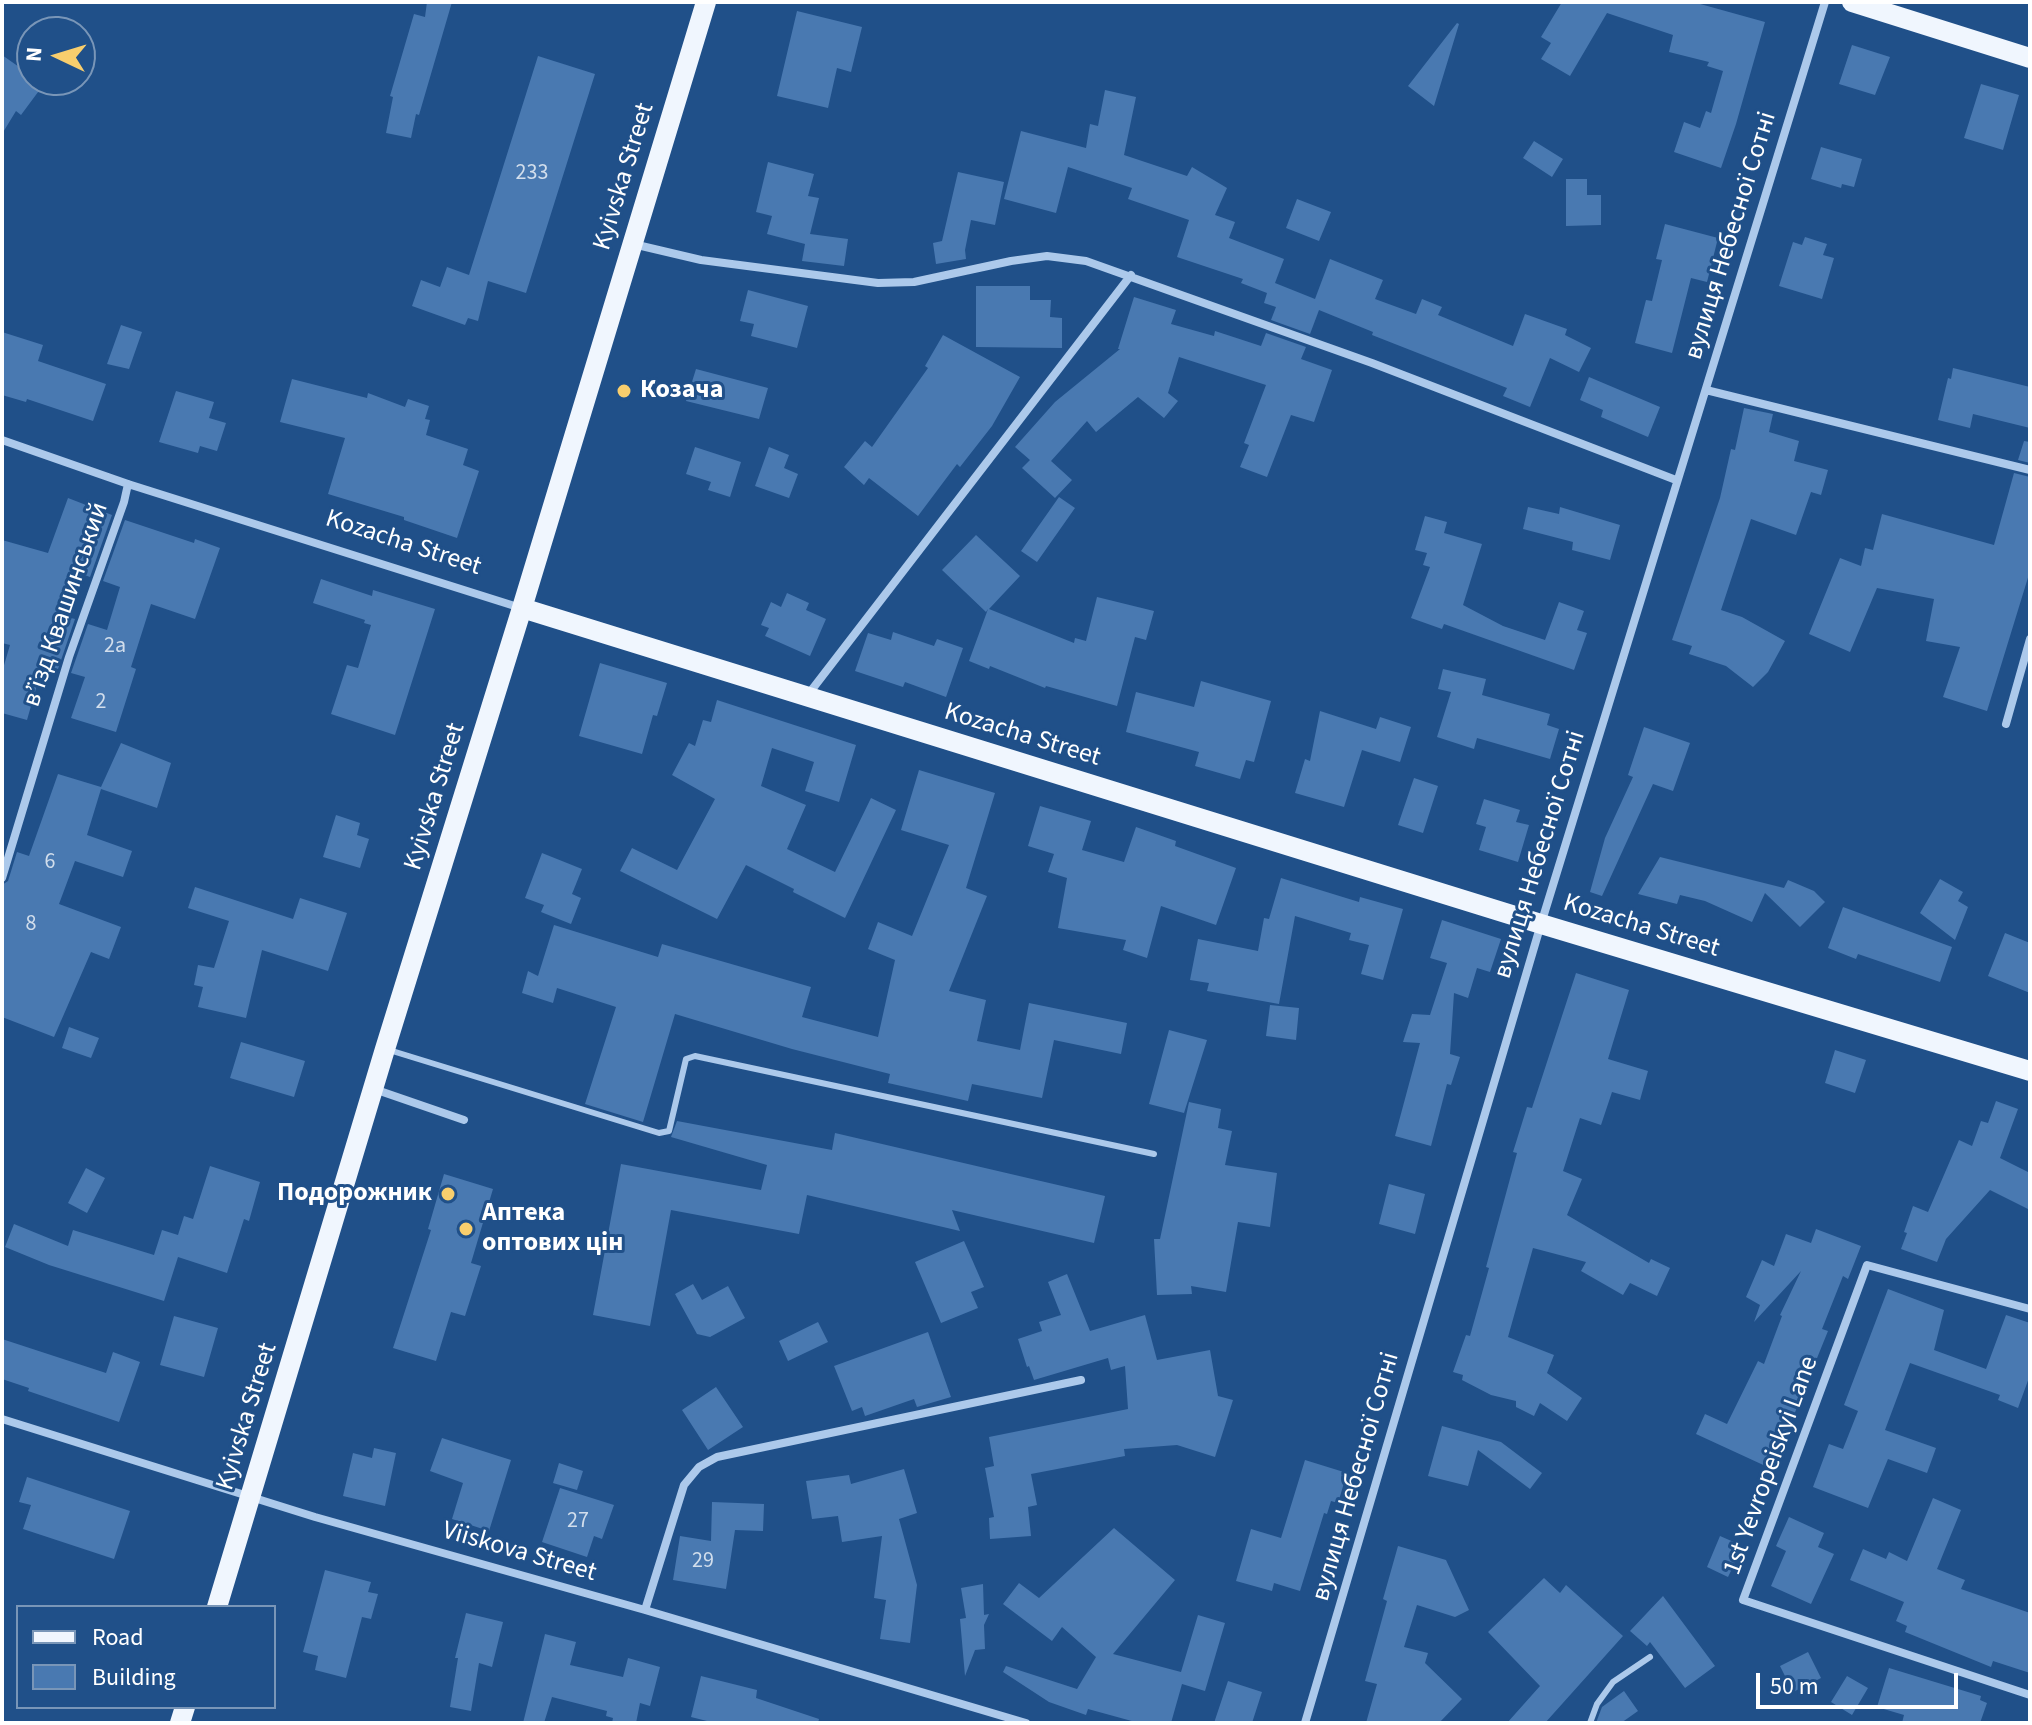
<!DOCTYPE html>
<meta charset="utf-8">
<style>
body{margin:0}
#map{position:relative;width:2032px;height:1725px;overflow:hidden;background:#205089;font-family:"Source Sans 3",sans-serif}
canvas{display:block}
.frame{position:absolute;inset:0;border:4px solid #fff;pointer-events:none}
.legend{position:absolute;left:16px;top:1605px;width:260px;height:104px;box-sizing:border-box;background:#205089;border:2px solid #7996b8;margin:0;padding:10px 14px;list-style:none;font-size:24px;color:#fff}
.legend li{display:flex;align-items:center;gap:16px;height:40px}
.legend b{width:40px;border:2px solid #7996b8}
.north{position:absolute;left:16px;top:16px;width:80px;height:80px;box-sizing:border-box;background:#205089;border:2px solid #7996b8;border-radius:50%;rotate:274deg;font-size:22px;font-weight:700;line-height:32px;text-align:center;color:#fff}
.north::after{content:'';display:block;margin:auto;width:28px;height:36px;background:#f8ce6d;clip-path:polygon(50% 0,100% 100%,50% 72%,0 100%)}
.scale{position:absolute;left:1756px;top:1673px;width:202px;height:36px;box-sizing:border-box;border:4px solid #fff;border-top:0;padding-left:10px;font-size:24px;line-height:28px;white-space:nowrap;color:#fff;-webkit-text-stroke:6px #205089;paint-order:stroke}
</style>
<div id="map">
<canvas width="2032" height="1725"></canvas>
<div class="frame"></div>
<ul class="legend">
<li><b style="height:10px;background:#f0f6fe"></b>Road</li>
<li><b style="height:22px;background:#4979b1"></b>Building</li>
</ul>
<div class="north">N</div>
<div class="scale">50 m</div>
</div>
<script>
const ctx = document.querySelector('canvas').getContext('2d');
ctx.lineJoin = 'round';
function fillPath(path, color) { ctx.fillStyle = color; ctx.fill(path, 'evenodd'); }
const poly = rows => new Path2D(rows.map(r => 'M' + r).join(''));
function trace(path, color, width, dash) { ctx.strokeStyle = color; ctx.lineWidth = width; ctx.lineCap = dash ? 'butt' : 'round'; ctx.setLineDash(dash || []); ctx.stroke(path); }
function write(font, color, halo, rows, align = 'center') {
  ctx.font = font + ' "Source Sans 3",sans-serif'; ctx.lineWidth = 6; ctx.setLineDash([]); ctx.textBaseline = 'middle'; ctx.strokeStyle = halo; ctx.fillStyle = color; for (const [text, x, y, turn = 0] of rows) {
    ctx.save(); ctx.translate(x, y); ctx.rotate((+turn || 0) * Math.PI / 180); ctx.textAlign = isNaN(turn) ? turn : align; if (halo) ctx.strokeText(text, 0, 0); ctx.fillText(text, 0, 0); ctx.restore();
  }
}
const building = poly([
 [427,2,452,2,419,115,416,114,411,138,386,133,393,97,390,96,414,14,425,17],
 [1562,2,1693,2,1765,22,1736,124,1721,168,1674,152,1684,122,1700,128,1706,111,1711,113,1723,71,1707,66,1709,62,1669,52,1673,35,1607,13,1570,76,1541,59,1551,43,1541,37],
 [797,11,862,27,851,72,837,68,828,108,777,96],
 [1457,23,1459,24,1434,106,1408,86],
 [1852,45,1890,57,1875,95,1839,84],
 [2,55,32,76,32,80,44,84,21,115,16,111,2,134],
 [538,56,595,74,526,293,488,281,478,321,468,318,465,325,412,306,421,280,440,287,447,267,469,275],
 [1981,84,2019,95,2003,150,1964,138],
 [1105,90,1136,97,1124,155,1187,176,1192,167,1227,188,1215,215,1235,222,1229,238,1284,259,1275,283,1315,299,1330,259,1383,280,1375,299,1416,314,1422,299,1442,307,1438,315,1513,346,1525,314,1567,329,1565,335,1591,348,1579,372,1550,358,1530,407,1503,396,1507,388,1372,335,1373,332,1319,310,1310,334,1271,320,1276,307,1264,303,1267,293,1241,283,1243,279,1177,257,1189,220,1128,199,1132,188,1068,167,1056,213,1004,199,1021,131,1086,148,1090,124,1098,126],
 [1534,141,1563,159,1552,177,1523,158],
 [1821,147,1862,159,1854,187,1842,184,1841,188,1811,179],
 [768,162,814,174,808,196,819,198,810,234,848,239,844,266,802,261,805,244,767,234,772,216,756,212],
 [958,172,1004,182,995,225,971,220,965,250,966,259,936,264,933,243,942,241],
 [1566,179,1587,179,1587,195,1601,195,1601,225,1566,226],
 [1297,199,1331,212,1319,241,1286,228],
 [1665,224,1718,238,1707,282,1691,278,1672,353,1635,343,1646,300,1652,301,1662,260,1656,259],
 [1805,237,1827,244,1823,255,1834,258,1822,299,1779,286,1793,242,1802,245],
 [976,286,1030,286,1030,300,1051,300,1050,317,1062,318,1062,348,976,347],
 [748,290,808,306,797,348,751,336,754,324,740,321],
 [1134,297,1176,310,1171,324,1214,336,1215,331,1261,346,1266,333,1306,347,1301,359,1332,370,1314,422,1291,415,1267,477,1240,467,1249,445,1244,443,1266,385,1179,357,1168,393,1178,401,1164,418,1138,397,1096,432,1087,421,1051,461,1072,480,1055,498,1022,468,1030,460,1015,447,1055,402,1120,349,1118,349],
 [121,325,142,332,129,369,107,364],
 [2,332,43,345,38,361,106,384,93,421,27,399,26,402,2,395],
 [943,335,1020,377,992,426,960,467,957,464,918,516,869,478,864,485,844,467,865,441,872,447,928,368,925,366],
 [1953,368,2030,387,2030,428,1973,414,1970,428,1938,420,1948,378,1951,379],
 [696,369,768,388,759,419,686,401],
 [1589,377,1660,407,1648,437,1601,417,1603,410,1580,400],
 [292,379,367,398,368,393,405,407,408,399,429,406,425,419,430,420,426,435,468,449,463,465,479,471,457,538,404,520,404,517,328,494,345,438,280,422],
 [176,391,214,402,209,418,226,423,217,451,200,446,198,453,159,442],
 [1744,408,1773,414,1769,432,1799,441,1794,461,1828,470,1821,495,1811,492,1796,535,1751,519,1721,610,1742,617,1785,641,1768,672,1753,687,1726,666,1689,654,1692,646,1672,640,1720,498,1731,449,1735,450],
 [2024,441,2030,442,2030,463,2018,460],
 [695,447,741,462,730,497,708,490,711,482,686,474],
 [769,447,789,455,784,468,798,474,789,498,755,486],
 [2014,473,2030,477,2030,571,1987,711,1943,697,1960,647,1926,641,1934,599,1877,588,1850,652,1809,634,1840,558,1861,566,1865,548,1873,550,1882,514,1994,545],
 [1059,497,1075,508,1037,562,1021,551],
 [68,498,112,515,90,577,82,574,67,617,75,619,58,669,43,664,27,720,2,713,2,672,10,645,2,643,2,540,48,553],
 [1528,507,1559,514,1560,507,1620,525,1610,560,1572,550,1573,542,1523,529],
 [1425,516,1447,522,1444,533,1482,544,1463,605,1503,626,1545,640,1559,602,1584,611,1577,630,1587,633,1574,670,1444,624,1442,629,1411,618,1430,567,1423,565,1427,553,1415,550],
 [125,520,194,543,195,539,220,548,195,619,151,604,131,667,136,669,116,732,71,718,85,677,71,673,88,624,107,630,120,587,103,581],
 [976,535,1020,576,989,609,1074,643,1075,638,1086,641,1097,597,1154,611,1146,640,1135,637,1117,706,1046,686,1045,688,990,666,989,669,969,661,988,609,986,612,942,570],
 [321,579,372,596,373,590,435,609,395,735,331,714,347,665,358,668,371,625,364,623,365,620,313,603],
 [787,593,809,603,806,610,826,619,810,656,765,636,769,628,761,625,771,602,781,607],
 [893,632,934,646,937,639,963,648,946,697,905,682,903,687,855,671,868,633,891,640],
 [600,663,667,683,657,716,653,715,642,754,579,736],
 [1443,669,1486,679,1482,695,1550,714,1547,725,1559,729,1550,759,1477,738,1474,749,1437,737,1451,692,1438,689],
 [1201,681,1271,701,1254,762,1246,760,1240,779,1195,766,1199,752,1126,732,1136,692,1194,707],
 [717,700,856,745,839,802,805,791,814,762,772,748,761,786,806,805,787,849,835,872,871,798,896,810,845,918,793,892,794,889,746,865,717,919,620,871,632,848,677,870,715,799,672,775,689,743,695,746,703,720,711,722],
 [1320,711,1376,729,1380,717,1411,727,1400,762,1362,750,1344,807,1295,793,1305,759,1310,761],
 [1644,727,1690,743,1673,791,1653,784,1602,896,1590,892,1605,838,1633,777,1628,775],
 [121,743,171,763,157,808,101,789,87,835,132,851,123,877,75,861,59,904,121,927,109,959,91,952,54,1037,2,1017,2,885,8,881,17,852,29,856,58,774,101,787],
 [919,770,995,793,966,888,987,896,949,991,986,1000,977,1041,1020,1050,1029,1003,1127,1023,1121,1054,1054,1040,1042,1098,972,1084,968,1101,888,1083,890,1074,792,1049,675,1014,643,1122,585,1104,616,1007,557,988,553,1003,522,993,528,971,538,976,554,925,658,957,662,944,811,987,802,1017,878,1037,895,960,868,949,878,922,912,936,949,845,901,830],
 [1414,778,1438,786,1423,833,1398,825],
 [1484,799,1520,810,1516,822,1529,825,1518,862,1479,850,1486,827,1476,824],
 [1040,806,1091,821,1082,850,1124,862,1136,827,1176,841,1175,846,1236,868,1216,925,1161,906,1147,958,1123,950,1126,940,1058,928,1067,878,1048,872,1054,854,1028,846],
 [336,815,360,823,357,835,369,839,360,868,323,857],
 [542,853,582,869,572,894,581,898,571,924,541,912,544,905,525,898],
 [1660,857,1784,888,1788,880,1814,891,1825,902,1800,927,1765,893,1752,922,1705,901,1680,895,1677,904,1638,894],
 [1281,878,1359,902,1360,897,1403,909,1383,980,1361,974,1369,945,1349,940,1351,933,1295,916,1279,1004,1207,991,1209,983,1190,980,1198,939,1258,951,1264,918,1269,919],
 [1940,879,1963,892,1958,901,1968,907,1955,940,1920,913],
 [195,887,293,919,300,898,347,913,328,971,262,950,246,1018,198,1007,203,987,194,985,198,965,214,968,229,921,188,908],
 [1843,907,1952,947,1940,982,1858,954,1856,959,1828,948],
 [1442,920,1501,939,1490,972,1477,968,1468,998,1454,993,1450,1054,1460,1057,1451,1085,1447,1084,1431,1146,1395,1136,1420,1043,1403,1042,1412,1014,1430,1015,1447,963,1430,958],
 [2005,933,2030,943,2030,993,1988,976],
 [1576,973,1629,990,1608,1059,1648,1071,1640,1100,1612,1092,1601,1125,1580,1118,1563,1171,1582,1179,1567,1215,1649,1263,1651,1259,1670,1268,1657,1296,1630,1283,1623,1295,1581,1271,1586,1262,1533,1248,1508,1337,1554,1355,1547,1373,1582,1398,1567,1421,1540,1403,1534,1416,1516,1407,1516,1401,1491,1395,1462,1380,1463,1375,1453,1372,1466,1335,1470,1336,1489,1268,1486,1267,1517,1153,1513,1152,1527,1107,1532,1108],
 [1270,1005,1299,1008,1296,1040,1266,1036],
 [69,1027,99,1038,91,1058,62,1048],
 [1169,1030,1207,1040,1184,1113,1149,1104],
 [241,1042,305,1061,294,1097,230,1078],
 [1835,1050,1866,1060,1855,1093,1825,1083],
 [1996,1101,2018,1109,2000,1158,2030,1173,2030,1210,1990,1190,1946,1239,1937,1262,1901,1249,1907,1233,1904,1232,1913,1206,1928,1212,1959,1140,1972,1146,1981,1121,1988,1123],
 [1189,1102,1221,1109,1218,1128,1232,1131,1225,1165,1277,1173,1270,1227,1238,1222,1226,1292,1191,1286,1192,1294,1157,1295,1154,1239,1160,1239],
 [677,1121,832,1150,835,1133,1105,1196,1094,1243,952,1210,960,1231,807,1195,799,1234,671,1210,650,1326,593,1315,621,1164,761,1190,767,1165,671,1137],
 [210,1166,260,1182,249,1221,244,1219,227,1273,178,1257,164,1301,49,1265,5,1247,14,1224,68,1246,73,1230,154,1255,162,1230,178,1235,184,1216,193,1219],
 [86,1168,105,1178,87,1213,68,1203],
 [444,1174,493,1189,471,1263,481,1266,465,1316,451,1312,436,1361,393,1348,431,1230,428,1229],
 [1389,1184,1425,1194,1415,1234,1379,1224],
 [1816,1229,1861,1246,1848,1279,1843,1276,1822,1329,1828,1331,1772,1469,1696,1434,1705,1414,1727,1424,1758,1361,1764,1364,1782,1316,1780,1315,1801,1271,1754,1322,1760,1305,1746,1297,1762,1260,1774,1266,1786,1234,1811,1243],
 [964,1241,984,1287,971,1292,978,1308,941,1323,915,1262],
 [1067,1274,1090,1331,1145,1315,1157,1360,1210,1350,1218,1396,1233,1400,1215,1457,1177,1445,1124,1449,1125,1456,1031,1474,1037,1505,1028,1507,1031,1536,990,1539,989,1518,994,1517,985,1468,994,1466,989,1437,1128,1409,1125,1366,1111,1370,1108,1358,1034,1380,1029,1366,1027,1367,1018,1339,1042,1331,1039,1322,1061,1315,1048,1282],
 [693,1284,702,1300,728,1286,745,1318,710,1337,697,1334,675,1294],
 [1888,1289,1944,1310,1934,1350,1986,1369,2006,1315,2030,1323,2030,1375,2018,1408,1998,1400,2000,1395,1910,1363,1885,1430,1936,1448,1927,1473,1888,1459,1868,1508,1813,1487,1829,1444,1843,1449,1858,1411,1844,1405],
 [174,1316,218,1328,204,1377,160,1365],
 [818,1322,828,1342,788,1361,779,1341],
 [928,1332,951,1397,917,1407,914,1399,865,1416,862,1407,852,1411,834,1366],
 [2,1339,106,1373,113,1352,140,1362,119,1422,28,1391,29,1388,2,1379],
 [716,1387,743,1427,708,1450,682,1410],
 [1442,1426,1501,1442,1542,1473,1530,1489,1478,1450,1468,1486,1428,1476],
 [442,1438,511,1460,489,1531,452,1519,463,1483,430,1471],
 [374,1448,396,1453,385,1506,343,1496,353,1453,372,1458],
 [1305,1460,1347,1473,1338,1503,1331,1501,1327,1514,1324,1513,1300,1591,1274,1583,1272,1591,1236,1581,1251,1529,1281,1538],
 [559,1463,583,1471,577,1490,553,1483],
 [904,1469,917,1513,899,1519,917,1585,910,1643,880,1639,886,1600,874,1598,882,1536,842,1542,838,1516,812,1519,806,1481,849,1475,851,1484],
 [27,1477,130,1511,114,1559,23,1529,31,1505,19,1502],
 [560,1488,614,1505,602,1539,594,1536,587,1557,542,1542],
 [1933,1498,1961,1510,1937,1569,1965,1580,1961,1589,2030,1613,2030,1673,1993,1661,1991,1667,1905,1632,1907,1626,1896,1621,1904,1602,1850,1580,1863,1549,1886,1559,1889,1552,1907,1561],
 [712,1502,764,1504,763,1531,735,1530,726,1589,673,1580,680,1536,711,1541],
 [1789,1517,1824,1533,1818,1547,1834,1554,1811,1604,1771,1586,1786,1551,1776,1546],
 [1114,1528,1175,1580,1113,1654,1181,1672,1198,1615,1225,1623,1205,1691,1182,1684,1171,1723,1139,1723,1088,1709,1086,1715,1049,1702,1003,1672,1006,1666,1077,1689,1096,1657,1062,1627,1052,1641,1003,1604,1019,1583,1039,1598],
 [1720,1536,1743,1546,1728,1577,1707,1567],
 [1398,1546,1446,1560,1469,1610,1455,1617,1417,1605,1404,1647,1428,1653,1425,1663,1462,1699,1439,1723,1366,1723,1377,1684,1365,1681,1387,1601,1383,1599],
 [325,1570,371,1582,368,1592,378,1594,371,1619,362,1617,346,1678,315,1670,318,1656,303,1652],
 [1544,1578,1560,1593,1566,1585,1623,1636,1545,1723,1507,1723,1540,1686,1488,1632],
 [983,1584,984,1615,989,1614,984,1625,985,1649,975,1650,965,1676,960,1619,966,1618,961,1588],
 [1663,1596,1715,1666,1685,1688,1650,1642,1647,1646,1630,1631],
 [466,1613,503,1622,492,1667,479,1663,471,1711,450,1707,458,1658,455,1658],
 [545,1634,576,1642,570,1665,623,1677,628,1658,660,1667,650,1706,640,1703,636,1723,612,1723,613,1718,606,1716,607,1711,552,1697,544,1723,523,1723],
 [1808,1652,1821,1678,1793,1692,1780,1666],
 [1889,1668,1981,1696,1980,1700,1987,1703,1980,1723,1902,1723,1904,1715,1877,1707],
 [701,1676,757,1690,756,1698,819,1719,818,1723,715,1723,691,1717],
 [1847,1676,1868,1688,1852,1715,1831,1702],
 [1228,1681,1262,1692,1252,1723,1214,1723],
 [1624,1691,1638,1711,1621,1723,1596,1723,1602,1707]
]);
const lane = poly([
 [389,1050,659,1133,669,1131,686,1059,695,1056,1154,1154],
 [1590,1723,1597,1704,1613,1682,1650,1657]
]);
const street = poly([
 [633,244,701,260,878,283,914,282,1011,261,1047,256,1086,261,1372,363,1676,480],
 [1706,390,2030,470],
 [2,440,128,484,521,608],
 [807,696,1131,275],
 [2006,724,2030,639],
 [2,878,69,657,124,502,128,484],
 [374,1089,464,1120],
 [2030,1309,1867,1265,1743,1600,2030,1695],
 [2,1419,315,1517,645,1610,1026,1723],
 [645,1610,684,1485,699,1467,717,1457,1081,1380],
 [1305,1723,1541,924,1825,2]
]);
const primary = poly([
 [1852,2,2030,58],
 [522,608,1541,924,2030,1071],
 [217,1607,385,1049,522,608,706,2],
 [180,1723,185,1707]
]);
const markers = [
 [624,391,8,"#f8ce6d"],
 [448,1194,8,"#f8ce6d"],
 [466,1229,8,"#f8ce6d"]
];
const numberNames = [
 ["233",532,174],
 ["2а",115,647],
 ["2",101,703],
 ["6",50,863],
 ["8",31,925],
 ["27",578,1522],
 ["29",703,1562]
];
const streetNames = [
 ["Kyivska Street",625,177,-73],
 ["вулиця Небесної Сотні",1732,236,-73],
 ["Kozacha Street",403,544,18],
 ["в’їзд Квашинський",67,605,-71],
 ["Kozacha Street",1022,736,17],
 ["Kyivska Street",436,797,-73],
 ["вулиця Небесної Сотні",1541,855,-73],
 ["Kozacha Street",1641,927,17],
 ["Kyivska Street",248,1417,-73],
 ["1st Yevropeiskyi Lane",1772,1466,-70],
 ["вулиця Небесної Сотні",1357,1477,-74],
 ["Viiskova Street",519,1553,16]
];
const poiNames = [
 ["Козача",640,391],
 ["Подорожник",432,1194,"right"],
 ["Аптека",482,1214],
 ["оптових цін",482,1244]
];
fillPath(building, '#4979b1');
trace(lane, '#acc9eb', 6);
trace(street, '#acc9eb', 8);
trace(primary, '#f0f6fe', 20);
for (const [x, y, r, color] of markers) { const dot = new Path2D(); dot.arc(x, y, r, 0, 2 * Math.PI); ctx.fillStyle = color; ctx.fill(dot); trace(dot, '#205089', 3); }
write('22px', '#d2deec', null, numberNames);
write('26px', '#fff', '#205089', streetNames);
write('bold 26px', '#fff', '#205089', poiNames, 'left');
</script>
